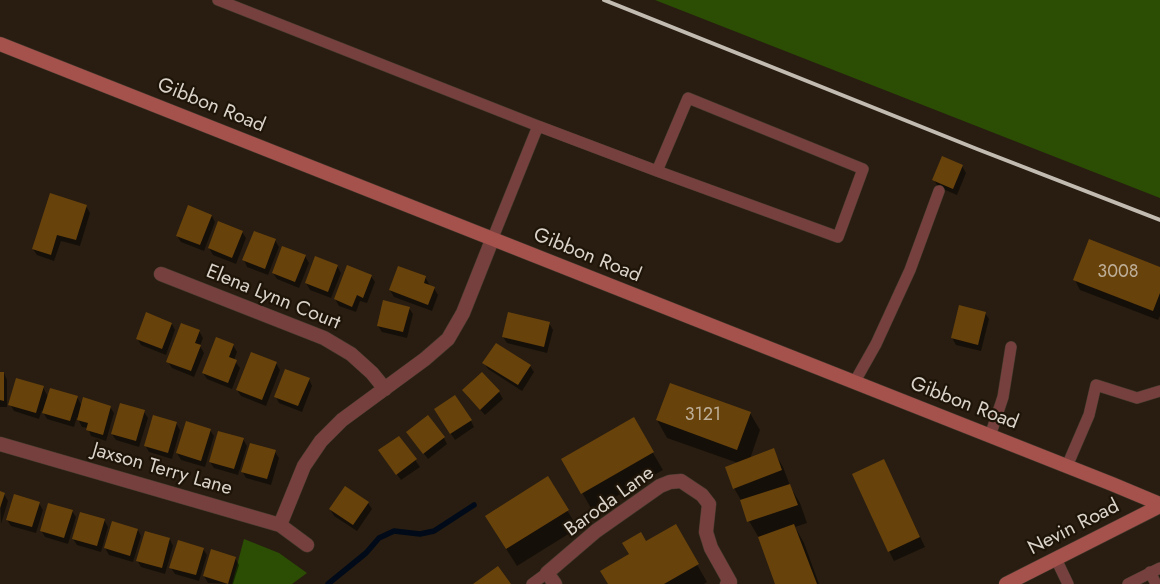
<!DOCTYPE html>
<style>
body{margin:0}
canvas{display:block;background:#281d10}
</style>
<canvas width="1160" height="584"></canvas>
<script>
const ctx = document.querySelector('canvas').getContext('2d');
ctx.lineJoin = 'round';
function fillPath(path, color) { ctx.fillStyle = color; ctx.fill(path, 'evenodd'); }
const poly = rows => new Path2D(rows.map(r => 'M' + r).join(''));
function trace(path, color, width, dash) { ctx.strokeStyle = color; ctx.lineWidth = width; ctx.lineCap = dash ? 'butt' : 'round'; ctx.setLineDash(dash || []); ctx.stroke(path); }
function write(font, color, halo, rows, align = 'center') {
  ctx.font = font + ' Jost,sans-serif'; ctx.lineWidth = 4.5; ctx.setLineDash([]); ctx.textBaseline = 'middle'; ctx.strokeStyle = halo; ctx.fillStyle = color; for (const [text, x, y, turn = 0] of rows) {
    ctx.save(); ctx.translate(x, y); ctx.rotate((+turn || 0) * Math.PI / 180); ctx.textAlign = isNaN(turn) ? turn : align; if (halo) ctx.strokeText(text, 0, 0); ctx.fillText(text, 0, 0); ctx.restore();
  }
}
const forest = poly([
 [655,0,1160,0,1160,198],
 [244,539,279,553,307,573,292,584,232,584]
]);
const shadow = poly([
 [962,166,966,173,957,195,938,187,934,180],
 [86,206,90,213,80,246,61,241,54,261,37,255,33,249],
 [212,216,215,222,204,251,181,242,177,236],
 [242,232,246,238,236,264,213,255,209,248],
 [275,240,279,247,268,275,247,267,244,260],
 [305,256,309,263,299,288,277,279,273,273],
 [337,266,341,273,331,298,310,290,306,283],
 [1160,268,1160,316,1158,320,1080,290,1075,280],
 [371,276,375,282,367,303,360,301,356,312,339,306,335,299],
 [425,277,429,284,428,286,434,288,438,295,432,311,394,297,390,290],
 [409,308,413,314,407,338,382,332,378,326],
 [985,313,989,319,981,351,956,345,952,338],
 [549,323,553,330,547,353,507,343,503,337],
 [172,324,175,330,166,355,141,345,137,338],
 [199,331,203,338,200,346,204,353,194,377,172,368,168,362],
 [233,345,237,352,234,360,240,368,232,389,207,379,203,373],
 [276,363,280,370,266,406,241,396,237,390],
 [484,363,530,366,534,372,522,391,488,369],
 [0,373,4,373,7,380,7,407,0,407],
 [482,373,499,392,503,399,485,415,468,397,464,391],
 [309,379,312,386,302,412,279,403,276,397],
 [43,387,48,397,77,397,82,406,110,407,114,413,106,441,91,436,88,428,82,427,77,417,74,427,47,419,42,410,39,419,14,411,10,404],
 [144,412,148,418,139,447,116,440,112,434],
 [750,413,760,430,750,459,773,450,783,467,791,488,800,503,807,523,795,527,804,543,819,584,776,584,759,538,749,521,743,504,734,488,738,463,667,438,657,420],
 [439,416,471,421,474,427,455,440],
 [633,419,663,470,592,510,563,459],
 [176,423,180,430,172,459,149,452,145,445],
 [210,430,214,436,205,467,181,460,177,453],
 [408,433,444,438,447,444,428,459],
 [399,437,420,467,401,480,384,457],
 [243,439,247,446,238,475,214,468,210,462],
 [275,452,279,458,271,485,246,478,242,471],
 [884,461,925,547,894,561,889,551],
 [547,478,578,528,517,566,496,533],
 [0,493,4,494,8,501,1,524],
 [39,503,43,510,36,533,11,526,7,520],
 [368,503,372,509,357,531,334,516,330,509],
 [72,511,76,517,68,544,45,537,41,530],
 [104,520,108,527,101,552,77,545,73,539],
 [675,526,707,582,704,584,609,584,630,555,646,543],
 [138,530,141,536,133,562,109,555,105,548],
 [170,539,173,546,165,574,141,567,137,560],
 [203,549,207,555,199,581,175,574,171,568],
 [235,558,239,565,233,584,208,583,204,576]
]);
const stream = poly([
 [328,584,366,553,379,538,394,531,420,534,434,531,474,505]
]);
const building = poly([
 [942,156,963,165,953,189,932,180],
 [50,193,87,205,76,240,57,235,51,255,32,249],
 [188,205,212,215,200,245,176,236],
 [218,221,243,231,232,258,208,248],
 [254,231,276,239,265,269,242,260],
 [1089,239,1160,267,1160,293,1153,311,1073,280],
 [282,246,306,255,295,282,272,273],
 [315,256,338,265,328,292,305,283],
 [347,265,372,275,363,298,357,295,352,307,334,299],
 [398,266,426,276,424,283,435,287,428,305,389,290],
 [383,300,410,307,403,332,377,326],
 [959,305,986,312,978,345,951,338],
 [146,312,172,323,162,349,136,339],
 [508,312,550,322,544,347,502,337],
 [181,323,200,330,195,343,201,345,191,371,166,362],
 [216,337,234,344,229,357,237,360,228,383,202,373],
 [496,343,531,365,518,385,482,363],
 [251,352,277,362,262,400,236,390],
 [285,369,310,378,298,406,274,397],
 [0,372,4,372,4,401,0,400],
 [482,372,500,391,480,410,462,390],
 [16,378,44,386,36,413,8,405],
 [670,383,751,412,737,450,656,420],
 [50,388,78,396,70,421,42,413],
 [455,395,472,420,450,434,434,409],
 [83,397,111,406,103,435,86,430,88,423,77,420],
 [120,403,145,410,136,441,111,434],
 [153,415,177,422,168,453,144,446],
 [428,415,445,437,423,454,406,432],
 [634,417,654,452,581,494,561,459],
 [186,421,211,429,201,461,176,453],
 [218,431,244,438,234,469,209,462],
 [399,436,417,459,396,475,378,450],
 [250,443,276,450,267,479,241,472],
 [774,448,782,470,733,489,725,467],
 [884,459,920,537,888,552,852,474],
 [548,476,569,510,506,549,485,516],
 [790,484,798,505,747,522,740,500],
 [345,486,369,502,353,525,329,509],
 [0,491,5,493,0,508],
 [14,494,40,502,32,527,6,520],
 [48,503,73,510,64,538,40,531],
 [80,512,105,519,97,546,72,539],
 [112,521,138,529,130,556,104,548],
 [676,524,699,564,664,584,608,584,600,571,629,554,622,543,641,532,646,541],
 [794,524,817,584,775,584,758,537],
 [145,531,170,538,162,568,136,561],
 [178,540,204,548,196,575,169,568],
 [211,549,236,557,228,584,203,576],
 [498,566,511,584,473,584]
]);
const service = poly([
 [218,0,538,126],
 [492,240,538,126,657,171,838,237,863,169,688,98,657,171],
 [854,383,876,344,910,270,939,191],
 [990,436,1003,397,1011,347],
 [1067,466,1089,415,1096,385,1137,398,1160,391],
 [1056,559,1068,584],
 [1150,572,1156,584],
 [532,584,547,573],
 [1128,584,1160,568]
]);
const minor = poly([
 [161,274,324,338,351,354,372,373,385,389],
 [0,444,280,525,307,545],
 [280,525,304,466,321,441,342,420,425,359,448,339,463,313,492,240],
 [555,584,547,573,596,531,660,486,670,482,681,481,702,495,709,504,706,532,711,548,730,582,727,584]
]);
const secondary = poly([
 [0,44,1112,484,1160,504],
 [1006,584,1160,506]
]);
const rail = poly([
 [604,0,977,149,1160,220]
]);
const numberNames = [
 ["3008",1118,273],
 ["3121",703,416]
];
const streetNames = [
 ["Gibbon Road",211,106,22],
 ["Gibbon Road",587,256,22],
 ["Elena Lynn Court",273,298,22],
 ["Gibbon Road",964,404,21],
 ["Jaxson Terry Lane",162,470,16],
 ["Baroda Lane",610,502,-36],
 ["Nevin Road",1074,528,-27]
];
fillPath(forest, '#2b4e04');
fillPath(shadow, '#0007');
trace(stream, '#000a18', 5.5);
fillPath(building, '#68420b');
trace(service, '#443a2e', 12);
trace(minor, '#443a2e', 15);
trace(secondary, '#443a2e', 15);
trace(service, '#75403d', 11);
trace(minor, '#75403d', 14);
trace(secondary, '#a5514c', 14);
trace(rail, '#c2bbb1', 4);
write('18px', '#beaf9a', null, numberNames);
write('20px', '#dad3ca', '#1e1407', streetNames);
</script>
